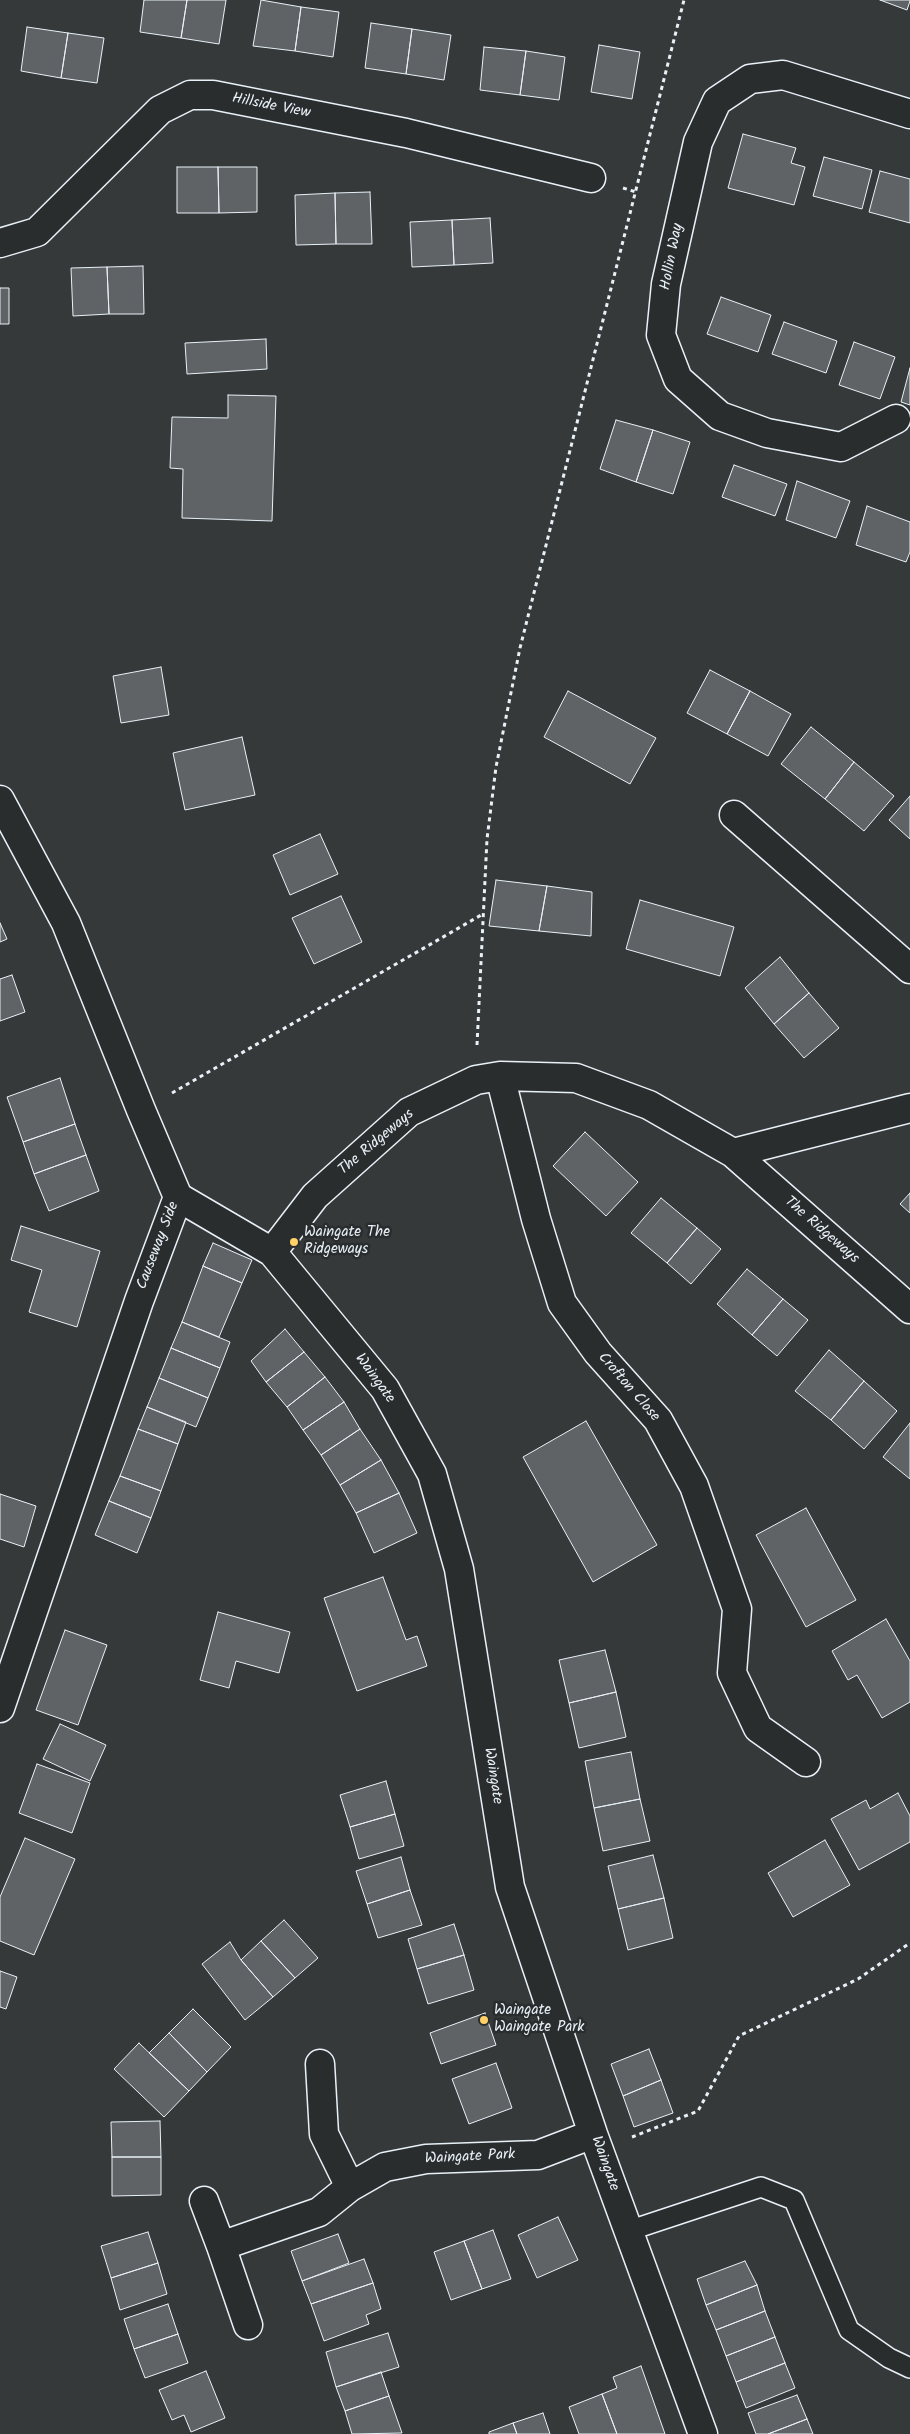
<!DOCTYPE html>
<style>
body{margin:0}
canvas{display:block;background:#35393a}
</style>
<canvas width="910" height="2434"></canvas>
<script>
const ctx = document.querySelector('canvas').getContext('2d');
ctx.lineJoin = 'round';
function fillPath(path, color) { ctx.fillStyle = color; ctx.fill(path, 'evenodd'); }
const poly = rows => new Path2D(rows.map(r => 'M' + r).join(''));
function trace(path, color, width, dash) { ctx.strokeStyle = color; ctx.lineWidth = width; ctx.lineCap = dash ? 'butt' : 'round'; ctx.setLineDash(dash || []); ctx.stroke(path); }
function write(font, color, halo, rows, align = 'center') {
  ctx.font = font + ' Kalam,sans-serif'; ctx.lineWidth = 5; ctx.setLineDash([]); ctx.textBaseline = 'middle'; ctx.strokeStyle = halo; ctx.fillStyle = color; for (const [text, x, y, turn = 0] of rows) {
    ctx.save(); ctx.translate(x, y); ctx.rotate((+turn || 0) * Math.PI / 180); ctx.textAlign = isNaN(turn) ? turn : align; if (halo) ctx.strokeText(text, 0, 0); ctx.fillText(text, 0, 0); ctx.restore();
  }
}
const building = poly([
 [144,0,187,0,181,38,140,32,144,0],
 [187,0,226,0,219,44,181,38,187,0],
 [261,0,301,7,295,51,253,46,261,0],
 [880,0,910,0,910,1,907,10,880,0],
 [301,7,339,12,333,57,295,51,301,7],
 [371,23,412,29,406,74,365,68,371,23],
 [27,27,68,33,61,78,21,71,27,27],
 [412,29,451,35,444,80,406,74,412,29],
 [68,33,104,38,97,83,61,78,68,33],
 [599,45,640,52,632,99,591,92,599,45],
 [484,47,526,51,520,95,480,90,484,47],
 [526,51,565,57,559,100,520,95,526,51],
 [743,134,796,148,791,163,805,167,794,205,728,188,743,134],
 [824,157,872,170,862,209,813,196,824,157],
 [177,167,218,167,219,213,177,213,177,167],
 [218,167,257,167,257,212,219,213,218,167],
 [880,171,910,179,910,223,869,212,880,171],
 [370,192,372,244,336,244,335,193,370,192],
 [335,193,336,244,296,245,295,195,335,193],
 [490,218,493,263,454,265,452,220,490,218],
 [452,220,454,265,412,267,410,222,452,220],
 [143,266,144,314,109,314,107,267,143,266],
 [107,267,109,314,73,316,71,268,107,267],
 [0,288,9,288,9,324,0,324,0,288],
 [721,297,771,315,758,352,707,334,721,297],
 [784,322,837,341,826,373,772,354,784,322],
 [266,339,267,369,187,374,185,343,266,339],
 [854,342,895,357,880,399,839,385,854,342],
 [910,368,910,405,901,402,910,368],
 [228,395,276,396,272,521,182,518,183,469,170,468,172,417,228,418,228,395],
 [616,420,653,430,636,482,600,469,616,420],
 [653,430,690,442,673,494,636,482,653,430],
 [734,465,787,484,775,516,722,497,734,465],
 [797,481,850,501,836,538,786,520,797,481],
 [867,506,910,522,910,552,906,562,856,545,867,506],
 [161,667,169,715,121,723,113,676,161,667],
 [710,670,750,691,727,734,687,713,710,670],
 [568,691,656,738,630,784,544,737,568,691],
 [750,691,791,714,768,756,727,734,750,691],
 [811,727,854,762,825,799,781,764,811,727],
 [242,737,255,795,185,810,173,753,242,737],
 [854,762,894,796,864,831,825,799,854,762],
 [910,796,910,839,889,820,910,796],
 [320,834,338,874,290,895,273,855,320,834],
 [496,880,547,886,539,931,489,926,496,880],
 [547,886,592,892,591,936,539,931,547,886],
 [341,896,362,942,314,964,292,918,341,896],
 [640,900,734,927,720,976,626,949,640,900],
 [0,923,7,939,0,942,0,923],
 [780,957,809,993,774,1024,745,988,780,957],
 [12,975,25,1012,0,1021,0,979,12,975],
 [809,993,839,1028,804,1058,774,1024,809,993],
 [60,1078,75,1124,23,1142,7,1097,60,1078],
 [75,1124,86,1155,34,1174,23,1142,75,1124],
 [585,1132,638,1182,606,1216,553,1166,585,1132],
 [86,1155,99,1191,49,1211,34,1174,86,1155],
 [910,1193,910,1213,900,1204,910,1193],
 [661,1198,697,1228,667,1263,631,1233,661,1198],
 [21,1226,100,1251,77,1327,29,1312,42,1270,11,1260,21,1226],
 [697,1228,721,1249,691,1284,667,1263,697,1228],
 [213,1243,252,1260,242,1283,203,1266,213,1243],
 [203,1266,242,1283,219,1337,182,1322,203,1266],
 [747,1269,783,1299,752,1335,717,1304,747,1269],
 [783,1299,808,1320,777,1356,752,1335,783,1299],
 [182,1322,230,1342,220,1368,171,1348,182,1322],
 [285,1329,304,1352,266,1382,251,1361,285,1329],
 [171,1348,220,1368,208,1398,159,1378,171,1348],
 [829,1350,864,1381,831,1420,795,1391,829,1350],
 [304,1352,325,1377,287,1407,266,1382,304,1352],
 [325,1377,344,1402,303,1430,287,1407,325,1377],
 [159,1378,208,1398,196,1427,147,1407,159,1378],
 [864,1381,897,1411,864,1449,831,1420,864,1381],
 [344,1402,360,1429,321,1455,303,1430,344,1402],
 [147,1407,186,1422,178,1444,138,1429,147,1407],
 [586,1421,657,1545,593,1582,523,1457,586,1421],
 [910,1423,910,1479,883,1457,910,1423],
 [138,1429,178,1444,161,1491,120,1476,138,1429],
 [360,1429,381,1460,340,1485,321,1455,360,1429],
 [381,1460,399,1493,356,1513,340,1485,381,1460],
 [120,1476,161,1491,151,1518,109,1501,120,1476],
 [399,1493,417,1533,374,1553,356,1513,399,1493],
 [0,1494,36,1506,24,1547,0,1539,0,1494],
 [109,1501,151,1518,137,1553,95,1535,109,1501],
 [806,1508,856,1600,806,1627,756,1535,806,1508],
 [383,1577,406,1640,417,1636,427,1666,357,1691,324,1598,383,1577],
 [218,1612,290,1632,279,1673,236,1661,229,1688,200,1680,218,1612],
 [886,1619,910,1661,910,1702,882,1718,857,1675,848,1680,832,1651,886,1619],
 [65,1630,107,1645,78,1725,36,1710,65,1630],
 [605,1650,616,1692,569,1703,559,1660,605,1650],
 [616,1692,626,1737,579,1748,569,1703,616,1692],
 [60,1724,106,1745,90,1781,43,1759,60,1724],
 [631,1752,640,1799,594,1808,585,1761,631,1752],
 [37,1764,90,1783,72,1833,19,1813,37,1764],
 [386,1781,395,1814,350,1827,340,1795,386,1781],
 [898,1793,910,1816,910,1842,859,1870,831,1819,866,1800,870,1809,898,1793],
 [640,1799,650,1841,603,1851,594,1808,640,1799],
 [395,1814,404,1846,359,1859,350,1827,395,1814],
 [25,1838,75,1859,34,1955,0,1941,0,1897,25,1838],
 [825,1840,850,1885,793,1917,768,1873,825,1840],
 [653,1855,664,1898,618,1909,608,1866,653,1855],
 [401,1857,410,1890,367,1904,356,1871,401,1857],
 [410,1890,422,1925,378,1938,367,1904,410,1890],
 [664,1898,673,1938,628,1950,618,1909,664,1898],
 [284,1920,318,1958,295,1978,261,1941,284,1920],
 [454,1924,464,1955,417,1969,408,1939,454,1924],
 [261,1941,295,1978,273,1997,241,1960,261,1941],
 [230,1942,241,1960,273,1997,245,2020,202,1964,230,1942],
 [464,1955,474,1990,428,2004,417,1969,464,1955],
 [0,1971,17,1977,6,2009,0,2007,0,1971],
 [193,2009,231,2047,207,2072,169,2033,193,2009],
 [485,2013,496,2045,441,2064,430,2033,485,2013],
 [169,2033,207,2072,189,2091,149,2053,169,2033],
 [139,2043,189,2091,164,2117,114,2069,139,2043],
 [649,2049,661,2080,623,2096,611,2064,649,2049],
 [496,2063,512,2108,469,2124,452,2079,496,2063],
 [661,2080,673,2113,634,2127,623,2096,661,2080],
 [160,2121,161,2157,112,2157,111,2122,160,2121],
 [112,2157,161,2157,161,2195,112,2196,112,2157],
 [558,2217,578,2260,537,2278,518,2235,558,2217],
 [493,2230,511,2279,482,2289,464,2241,493,2230],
 [148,2232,158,2263,111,2278,101,2246,148,2232],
 [338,2234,349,2263,302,2281,291,2251,338,2234],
 [464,2241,482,2289,451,2300,434,2252,464,2241],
 [364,2259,373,2283,311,2304,302,2281,364,2259],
 [745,2261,757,2285,706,2305,697,2279,745,2261],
 [158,2263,167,2294,120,2310,111,2278,158,2263],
 [373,2283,381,2309,366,2315,369,2324,324,2341,311,2304,373,2283],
 [757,2285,765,2311,716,2330,706,2305,757,2285],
 [168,2304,178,2334,134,2349,124,2319,168,2304],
 [765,2311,775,2337,726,2356,716,2330,765,2311],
 [388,2333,399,2367,336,2387,326,2352,388,2333],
 [178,2334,188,2363,145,2378,134,2349,178,2334],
 [775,2337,785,2363,736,2382,726,2356,775,2337],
 [785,2363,795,2388,746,2408,736,2382,785,2363],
 [641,2366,665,2434,617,2434,602,2394,617,2388,613,2377,641,2366],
 [206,2371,225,2418,191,2432,184,2415,172,2420,159,2390,206,2371],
 [381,2372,389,2396,345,2411,336,2387,381,2372],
 [602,2394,617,2434,579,2434,569,2407,602,2394],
 [797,2395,807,2419,768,2434,756,2434,748,2413,797,2395],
 [389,2396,402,2433,352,2434,345,2411,389,2396],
 [543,2413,550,2434,517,2434,513,2423,543,2413],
 [807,2419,813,2434,768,2434,807,2419],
 [513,2423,517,2434,489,2434,489,2432,513,2423]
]);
const path = poly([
 [623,188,636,192],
 [477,1045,487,839,496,767,520,648,684,0],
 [172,1093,483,914],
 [632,2137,698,2111,739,2036,858,1979,910,1943]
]);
const service = poly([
 [628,2231,761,2187,794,2200,849,2330,889,2358,910,2368]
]);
const minor = poly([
 [0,243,37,232,160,110,190,95,213,95,406,133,591,178],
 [896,419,841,447,767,433,720,416,678,379,661,335,666,284,698,142,717,101,750,79,783,75,910,114],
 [734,815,910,969],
 [500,1076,536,1219,562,1303,598,1353,658,1420,694,1486,737,1609,732,1673,758,1728,806,1762],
 [733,1153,910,1108],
 [178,1197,272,1252,385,1389,432,1474,459,1569,510,1887,593,2134,703,2434],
 [272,1252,315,1196,409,1112,476,1080,500,1076,576,1078,649,1105,733,1153,910,1309],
 [320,2064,324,2134,350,2187],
 [204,2201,221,2246],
 [248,2325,221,2246,319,2212,350,2187,385,2167,426,2159,538,2155,593,2134]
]);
const tertiary = poly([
 [0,800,66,923,141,1110,178,1197,139,1301,0,1708]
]);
const markers = [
 [294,1242,5,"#ffd166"],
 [484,2020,5,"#ffd166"]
];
const streetNames = [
 ["Hillside View",271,107,11],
 ["Hollin Way",673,257,-79],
 ["The Ridgeways",377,1143,-40],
 ["The Ridgeways",821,1231,41],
 ["Causeway Side",159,1246,-69],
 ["Waingate",374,1379,54],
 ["Crofton Close",628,1388,49],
 ["Waingate",492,1776,81],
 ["Waingate Park",470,2158,-3],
 ["Waingate",604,2164,70]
];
const poiNames = [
 ["Waingate The",304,1233],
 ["Ridgeways",304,1250],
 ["Waingate",494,2011],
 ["Waingate Park",494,2028]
];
fillPath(building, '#5f6365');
trace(building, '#e8f1f8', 1);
trace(service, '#e8f1f8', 22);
trace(minor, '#e8f1f8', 31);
trace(tertiary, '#e8f1f8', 31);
trace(path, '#e8f1f8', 3, [4, 4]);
trace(service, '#2a2d2e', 19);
trace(minor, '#2a2d2e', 28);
trace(tertiary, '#2a2d2e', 28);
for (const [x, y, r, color] of markers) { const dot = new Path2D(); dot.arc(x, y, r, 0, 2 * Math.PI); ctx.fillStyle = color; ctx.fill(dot); trace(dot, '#2a2d2e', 2); }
write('15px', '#e8f1f8', '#2a2d2e', streetNames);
write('15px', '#e8f1f8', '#2a2d2e', poiNames, 'left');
</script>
